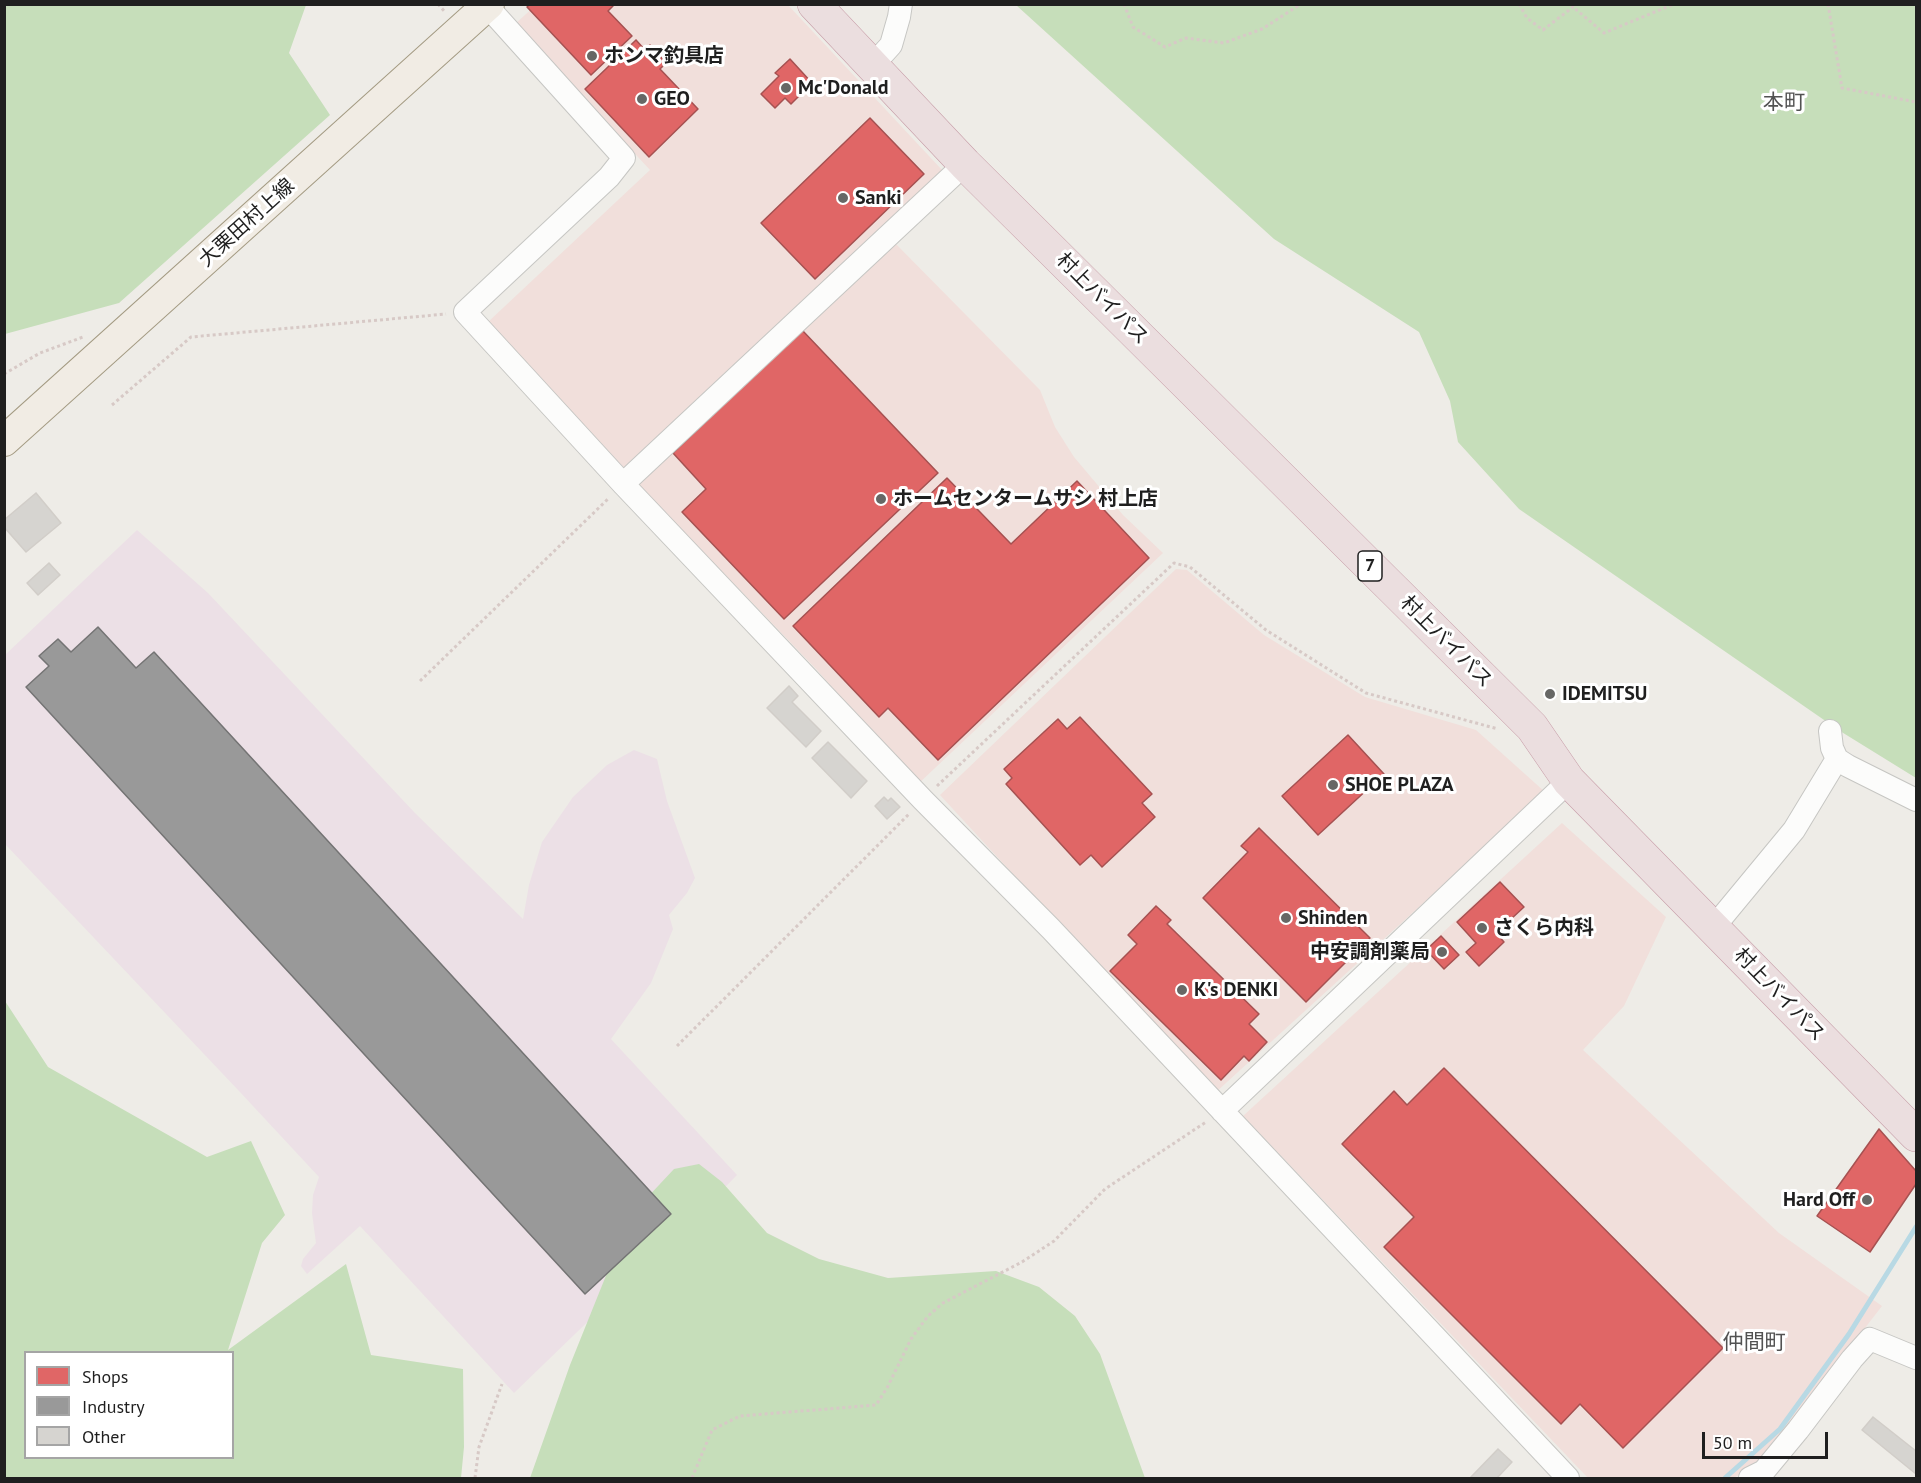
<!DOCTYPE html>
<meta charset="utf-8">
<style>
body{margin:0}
#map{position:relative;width:1921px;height:1483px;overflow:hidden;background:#eeece7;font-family:"PT Sans",sans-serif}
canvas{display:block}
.frame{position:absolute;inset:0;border:6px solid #1f1f1f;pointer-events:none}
.legend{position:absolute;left:24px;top:1351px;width:210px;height:108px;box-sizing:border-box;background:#fff;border:2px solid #a5a5a5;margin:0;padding:8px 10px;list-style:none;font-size:18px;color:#1f1f1f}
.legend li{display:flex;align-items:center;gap:12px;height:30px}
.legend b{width:30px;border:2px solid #a5a5a5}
.scale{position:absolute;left:1702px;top:1432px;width:126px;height:27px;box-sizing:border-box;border:3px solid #1f1f1f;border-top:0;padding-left:8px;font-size:18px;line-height:21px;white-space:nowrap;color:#1f1f1f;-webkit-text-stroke:4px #fff;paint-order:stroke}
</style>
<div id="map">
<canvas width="1921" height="1483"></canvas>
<div class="frame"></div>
<ul class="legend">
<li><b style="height:16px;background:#e06666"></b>Shops</li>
<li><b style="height:16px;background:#999"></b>Industry</li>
<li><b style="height:16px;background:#d6d4d0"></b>Other</li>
</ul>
<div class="scale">50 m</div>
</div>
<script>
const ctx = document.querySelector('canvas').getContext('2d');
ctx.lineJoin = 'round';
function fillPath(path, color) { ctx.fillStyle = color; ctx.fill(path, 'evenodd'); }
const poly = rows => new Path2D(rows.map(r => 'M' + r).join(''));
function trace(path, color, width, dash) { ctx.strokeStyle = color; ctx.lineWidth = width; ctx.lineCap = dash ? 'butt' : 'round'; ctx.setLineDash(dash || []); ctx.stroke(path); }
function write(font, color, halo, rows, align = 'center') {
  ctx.font = font + ' "PT Sans","Noto Sans JP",sans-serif'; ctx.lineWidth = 6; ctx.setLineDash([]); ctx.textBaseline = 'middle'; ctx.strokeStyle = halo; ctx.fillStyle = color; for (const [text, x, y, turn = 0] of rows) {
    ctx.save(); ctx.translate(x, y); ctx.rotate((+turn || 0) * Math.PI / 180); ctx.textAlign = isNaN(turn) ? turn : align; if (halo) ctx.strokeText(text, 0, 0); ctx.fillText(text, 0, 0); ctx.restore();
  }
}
const commercial = poly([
 [536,5,788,5,943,171,625,469,488,322,650,170,515,24],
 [893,241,1040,390,1055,427,1074,457,1123,515,1163,553,917,785,817,670,634,480],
 [1176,569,1187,570,1264,635,1365,697,1476,730,1545,792,1215,1093,940,795],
 [1562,823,1666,917,1624,1006,1583,1050,1779,1233,1882,1306,1758,1466,1733,1478,1588,1478,1243,1116]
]);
const industrial = poly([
 [137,530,208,593,415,813,523,919,529,885,542,842,573,797,607,765,634,750,657,759,667,801,695,878,687,893,669,915,673,929,651,983,611,1039,737,1175,696,1217,514,1393,360,1226,307,1274,301,1266,303,1259,316,1243,312,1213,313,1195,319,1177,239,1091,5,844,5,655]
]);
const forest = poly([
 [5,4,306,5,289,53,330,115,119,303,5,334],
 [1016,5,1916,5,1916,778,1840,731,1519,509,1458,442,1450,401,1419,332,1274,239],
 [5,1001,48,1067,207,1157,251,1141,285,1215,262,1243,228,1350,346,1264,371,1355,463,1369,464,1447,461,1478,5,1478],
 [26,1352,232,1352,232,1458,26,1458],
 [699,1164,722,1182,767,1233,819,1259,888,1278,996,1271,1039,1287,1075,1316,1100,1354,1145,1478,530,1478,570,1365,630,1216,674,1169]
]);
const shops = poly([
 [530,4,612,4,613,6,608,11,632,36,591,75,527,7,530,4],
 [636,40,645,50,650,45,666,63,660,69,698,109,649,157,585,89,636,40],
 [790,59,812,83,791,104,785,98,775,108,761,94,779,76,775,73,790,59],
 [870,118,924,174,815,279,761,223,870,118],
 [802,330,938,473,784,619,682,512,706,489,673,453,802,330],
 [947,478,1011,544,1077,481,1149,558,938,760,888,708,879,717,793,626,947,478],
 [1080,717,1152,794,1142,803,1155,817,1102,867,1091,855,1080,865,1006,784,1012,778,1004,769,1058,719,1067,729,1080,717],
 [1348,735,1384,774,1318,835,1282,796,1348,735],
 [1259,828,1370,938,1306,1002,1203,898,1248,852,1241,846,1259,828],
 [1500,882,1524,907,1496,933,1504,942,1479,966,1466,952,1476,943,1457,922,1500,882],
 [1156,906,1171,920,1167,924,1259,1014,1249,1024,1267,1042,1249,1061,1244,1056,1221,1080,1110,971,1137,944,1128,935,1156,906],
 [1441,936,1459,955,1444,969,1426,950,1441,936],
 [1444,1068,1723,1348,1623,1448,1580,1404,1561,1424,1384,1247,1414,1217,1342,1144,1394,1091,1407,1105,1444,1068],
 [1879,1129,1916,1171,1916,1184,1870,1252,1817,1216,1879,1129]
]);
const industry = poly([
 [98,627,136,668,154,652,671,1214,585,1294,26,687,49,666,39,656,58,639,71,652,98,627]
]);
const stream = poly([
 [1725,1478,1780,1429,1849,1334,1916,1227]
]);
const building = poly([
 [36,493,61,523,26,552,4,527,4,520,36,493],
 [49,563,60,575,38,595,27,583,49,563],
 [789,686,798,696,792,702,821,731,806,747,767,708,789,686],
 [828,742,867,781,851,798,812,758,828,742],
 [884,797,888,801,891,798,900,807,887,819,875,806,884,797],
 [1873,1417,1916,1451,1916,1474,1862,1430,1873,1417],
 [1498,1449,1512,1462,1497,1478,1470,1478,1498,1449]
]);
const path = poly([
 [438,4,445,12],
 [1124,4,1133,27,1165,47,1186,38,1224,43,1262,29,1301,4],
 [1519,4,1527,18,1543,30,1573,7],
 [1573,4,1573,7,1604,33,1674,4],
 [1828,4,1842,88,1916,102],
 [4,374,40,353,83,337],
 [112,405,191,337,446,314],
 [420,681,609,498],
 [937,786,1174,563,1190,567,1266,630,1366,693,1498,729],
 [677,1046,909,814],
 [475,1478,479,1447,502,1384],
 [692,1478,712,1430,740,1416,876,1405,887,1388,911,1339,928,1316,943,1303,1022,1262,1054,1241,1105,1189,1206,1122]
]);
const minor = poly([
 [487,6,624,158,609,177,465,312,623,484,923,800,1051,929,1568,1478],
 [872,66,891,45,899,17,901,4],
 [623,484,965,164],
 [1830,731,1832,748,1837,759,1848,766,1916,800],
 [1713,928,1794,830,1837,759],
 [1222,1111,1569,781],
 [1750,1478,1764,1471,1798,1430,1852,1359,1870,1339,1916,1358]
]);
const major = poly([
 [4,441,489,4]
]);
const highway = poly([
 [814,4,965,164,1532,727,1569,781,1916,1135]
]);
const markers = [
 [592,56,6,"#676765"],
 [786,88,6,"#676765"],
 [642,99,6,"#676765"],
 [843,198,6,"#676765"],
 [881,499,6,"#676765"],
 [1550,694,6,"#676765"],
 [1333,785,6,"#676765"],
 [1286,918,6,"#676765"],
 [1482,928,6,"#676765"],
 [1442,952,6,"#676765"],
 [1182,990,6,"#676765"],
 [1867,1200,6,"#676765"]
];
const shields = [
 [1370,566,24]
];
const shieldNames = [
 ["7",1370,566]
];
const poiNames = [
 ["ホンマ釣具店",604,56],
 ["Mc'Donald",798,88],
 ["GEO",654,99],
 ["Sanki",855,198],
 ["ホームセンタームサシ 村上店",893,499],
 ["IDEMITSU",1562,694],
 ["SHOE PLAZA",1345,785],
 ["Shinden",1298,918],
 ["さくら内科",1494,928],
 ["中安調剤薬局",1430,952,"right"],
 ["K's DENKI",1194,990],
 ["Hard Off",1855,1200,"right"]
];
const streetNames = [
 ["大栗田村上線",247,223,-42],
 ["村上バイパス",1102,299,45],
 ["村上バイパス",1446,642,45],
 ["村上バイパス",1779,995,46]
];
const neighbourhoodNames = [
 ["本町",1784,103],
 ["仲間町",1754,1343]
];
fillPath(commercial, '#f1dfdb');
fillPath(industrial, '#ece0e6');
fillPath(forest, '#c6deba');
fillPath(shops, '#e06666');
trace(shops, '#a65151', 1.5);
fillPath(industry, '#999');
trace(industry, '#747474', 1.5);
trace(stream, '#b8d9e4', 5);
fillPath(building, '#d6d4d0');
trace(building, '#d1cdc8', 1.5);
trace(minor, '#c6c6c3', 24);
trace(major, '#a49b83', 32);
trace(highway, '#c69ca7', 34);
trace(path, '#d7c9c6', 3, [3, 3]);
trace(minor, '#fcfcfb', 22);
trace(major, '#f1ece4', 30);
trace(highway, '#ebdedf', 33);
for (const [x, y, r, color] of markers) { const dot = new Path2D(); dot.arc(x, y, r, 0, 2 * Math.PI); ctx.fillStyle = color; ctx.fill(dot); trace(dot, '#fff', 2); }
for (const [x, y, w] of shields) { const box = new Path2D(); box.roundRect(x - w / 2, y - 15, w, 30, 4.5); ctx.fillStyle = '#fff'; ctx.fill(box); trace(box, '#1f1f1f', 1.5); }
write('bold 18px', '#1f1f1f', null, shieldNames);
write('bold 20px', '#1f1f1f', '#fff', poiNames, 'left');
write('20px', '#1f1f1f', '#fff', streetNames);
write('21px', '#525252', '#fff', neighbourhoodNames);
</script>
